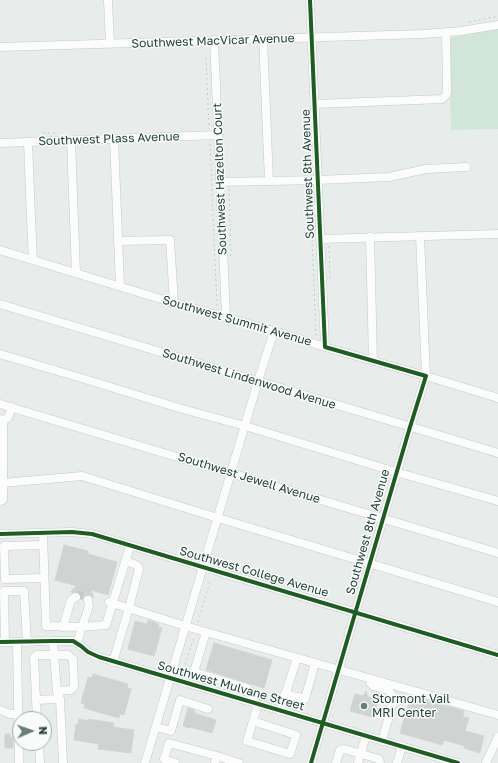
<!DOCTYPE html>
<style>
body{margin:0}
#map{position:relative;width:498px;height:763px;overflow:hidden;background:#e8edeb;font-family:"Golos Text",sans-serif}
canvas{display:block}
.north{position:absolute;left:12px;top:711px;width:40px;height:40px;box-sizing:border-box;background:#f7fbf9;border:1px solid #a3b1ad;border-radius:50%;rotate:88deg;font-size:11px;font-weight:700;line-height:16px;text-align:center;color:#24423a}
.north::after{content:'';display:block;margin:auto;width:14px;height:18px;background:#697e78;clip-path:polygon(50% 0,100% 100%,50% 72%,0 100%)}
</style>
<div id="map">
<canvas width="498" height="763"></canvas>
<div class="north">N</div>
</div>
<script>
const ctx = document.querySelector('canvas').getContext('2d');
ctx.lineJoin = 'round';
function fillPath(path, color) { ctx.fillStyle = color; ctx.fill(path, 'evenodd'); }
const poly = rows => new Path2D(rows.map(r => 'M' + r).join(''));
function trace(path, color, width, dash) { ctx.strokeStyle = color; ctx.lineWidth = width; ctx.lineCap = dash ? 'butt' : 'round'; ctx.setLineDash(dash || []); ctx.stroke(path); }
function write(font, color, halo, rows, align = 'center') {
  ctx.font = font + ' "Golos Text",sans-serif'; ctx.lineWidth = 3; ctx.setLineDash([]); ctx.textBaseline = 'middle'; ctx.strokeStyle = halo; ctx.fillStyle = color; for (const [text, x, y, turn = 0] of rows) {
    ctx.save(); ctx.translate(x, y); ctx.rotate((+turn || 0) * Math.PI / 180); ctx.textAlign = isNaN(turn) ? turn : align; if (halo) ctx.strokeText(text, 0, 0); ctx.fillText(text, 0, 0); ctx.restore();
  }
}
const green = poly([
 [498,29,498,129,451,130,449,51,450,40,452,37]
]);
const building = poly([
 [64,545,88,551,88,554,117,562,108,595,91,590,94,598,90,595,87,595,84,596,83,599,81,599,81,595,79,592,76,592,72,593,71,591,77,586,55,580,64,545],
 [148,620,159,624,158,627,162,628,154,656,128,649,135,621,147,624,148,620],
 [214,643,272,660,264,688,206,670,214,643],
 [93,674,128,684,127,688,131,689,124,715,120,714,119,718,84,708,85,704,81,703,88,677,92,678,93,674],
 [366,692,368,697,378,700,375,711,378,715,372,715,372,717,350,711,355,694,363,696,366,692],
 [411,696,464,711,463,717,469,718,465,731,484,736,480,753,464,748,465,746,444,740,442,745,400,733,411,696],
 [188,708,194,710,194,713,216,720,212,733,190,727,189,728,183,726,188,708],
 [79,719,88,721,89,719,114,723,113,727,134,730,131,753,98,749,99,744,74,740,76,724,78,724,79,719],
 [5,734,10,734,10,738,13,737,13,748,5,748,5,734]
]);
const minorTunnel = poly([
 [76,597,79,595,84,596,88,600]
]);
const path = poly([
 [469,22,493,17,498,17],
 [206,58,209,129],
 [307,124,309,173],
 [43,133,55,133],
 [210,144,217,306],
 [229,189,231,256],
 [311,214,316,335,317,335],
 [329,246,330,279],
 [198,622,210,581],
 [182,674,194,637],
 [332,716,336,718]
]);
const minor = poly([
 [108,0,110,44],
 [310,0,325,347],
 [263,39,269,181],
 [214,40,226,317],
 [0,47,423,34,461,31,498,25],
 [315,104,442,99,446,95,447,93,446,33],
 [114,139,120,286],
 [71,141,76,273],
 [28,142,31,218,33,260],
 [0,143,218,135],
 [220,182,318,180,389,177,426,169,466,167],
 [370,237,373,361],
 [320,239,498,234],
 [118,241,170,240,174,303],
 [0,250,174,303,274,331,325,347,426,376,498,398],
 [0,304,498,453],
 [0,354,78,377,179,408,245,426,396,472,498,501],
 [0,404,498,553],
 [0,419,3,420,8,418,12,407],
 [3,483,82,476,218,518,498,602],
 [0,501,3,500,3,420],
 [43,533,46,626,82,627,77,643],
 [0,534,72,532,92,534,498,655],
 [43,545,4,546,5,579,44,578],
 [88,600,89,606,82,627,106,625,130,546],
 [109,602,185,626,498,715],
 [63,627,71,600,76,597],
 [206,632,194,672,247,688,252,693,255,703],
 [53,641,54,655,68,655,73,659,74,687,71,690,57,691],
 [0,642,53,641,73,641,81,646,88,652,99,657,458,763],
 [5,642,4,591,24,591,27,642],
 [17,642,19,763],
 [113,662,129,608,139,569,138,566,134,564,126,561],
 [369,678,371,684,373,686,387,690,391,693,393,697,393,702,382,741],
 [285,694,305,699,315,663],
 [36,700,60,699],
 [0,710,10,714,18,714],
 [280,711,297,658],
 [37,719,34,657,37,655,54,655,57,691,60,699,63,763],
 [253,721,296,735,290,754,247,741,256,711,258,704],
 [156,727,171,731,180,700,208,709],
 [39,743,40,763],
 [145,763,258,381,274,331],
 [175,763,164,759,169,743,217,756],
 [215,763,217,756,239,763],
 [311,763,410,427,426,376,420,236],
 [336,763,340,750,344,749,379,759,380,763],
 [358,763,366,736],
 [397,763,402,746],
 [486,763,498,737]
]);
const cycleway = poly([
 [310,0,325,347,426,376,410,427,311,763],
 [0,534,72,532,92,534,498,655],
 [0,642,53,641,73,641,81,646,88,652,99,657,458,763]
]);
const markers = [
 [364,706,4,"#697e78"]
];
const streetNames = [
 ["Southwest MacVicar Avenue",213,41,-2],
 ["Southwest Plass Avenue",109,139,-2],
 ["Southwest 8th Avenue",308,174,-92],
 ["Southwest Hazelton Court",220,179,-92],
 ["Southwest Summit Avenue",237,321,16],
 ["Southwest Lindenwood Avenue",249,379,17],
 ["Southwest Jewell Avenue",249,478,17],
 ["Southwest 8th Avenue",368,532,-74],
 ["Southwest College Avenue",254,572,16],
 ["Southwest Mulvane Street",231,686,16]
];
const poiNames = [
 ["Stormont Vail",372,699],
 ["MRI Center",372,713]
];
fillPath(green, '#d1e6d8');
fillPath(building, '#cfd4d2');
trace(building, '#d1d6d4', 1);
trace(minorTunnel, '#c1cbc8', 8, [8, 4]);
trace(minor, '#c5cac8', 9);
trace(path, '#c3ccca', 1, [2, 3]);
trace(minor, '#fcfcfc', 8);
trace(cycleway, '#1b5e20', 4);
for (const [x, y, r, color] of markers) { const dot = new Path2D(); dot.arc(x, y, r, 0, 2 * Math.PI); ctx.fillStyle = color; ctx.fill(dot); trace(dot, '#f7fbf9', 1.5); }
write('12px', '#24423a', '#f7fbf9', streetNames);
write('12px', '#24423a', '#f7fbf9', poiNames, 'left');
</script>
